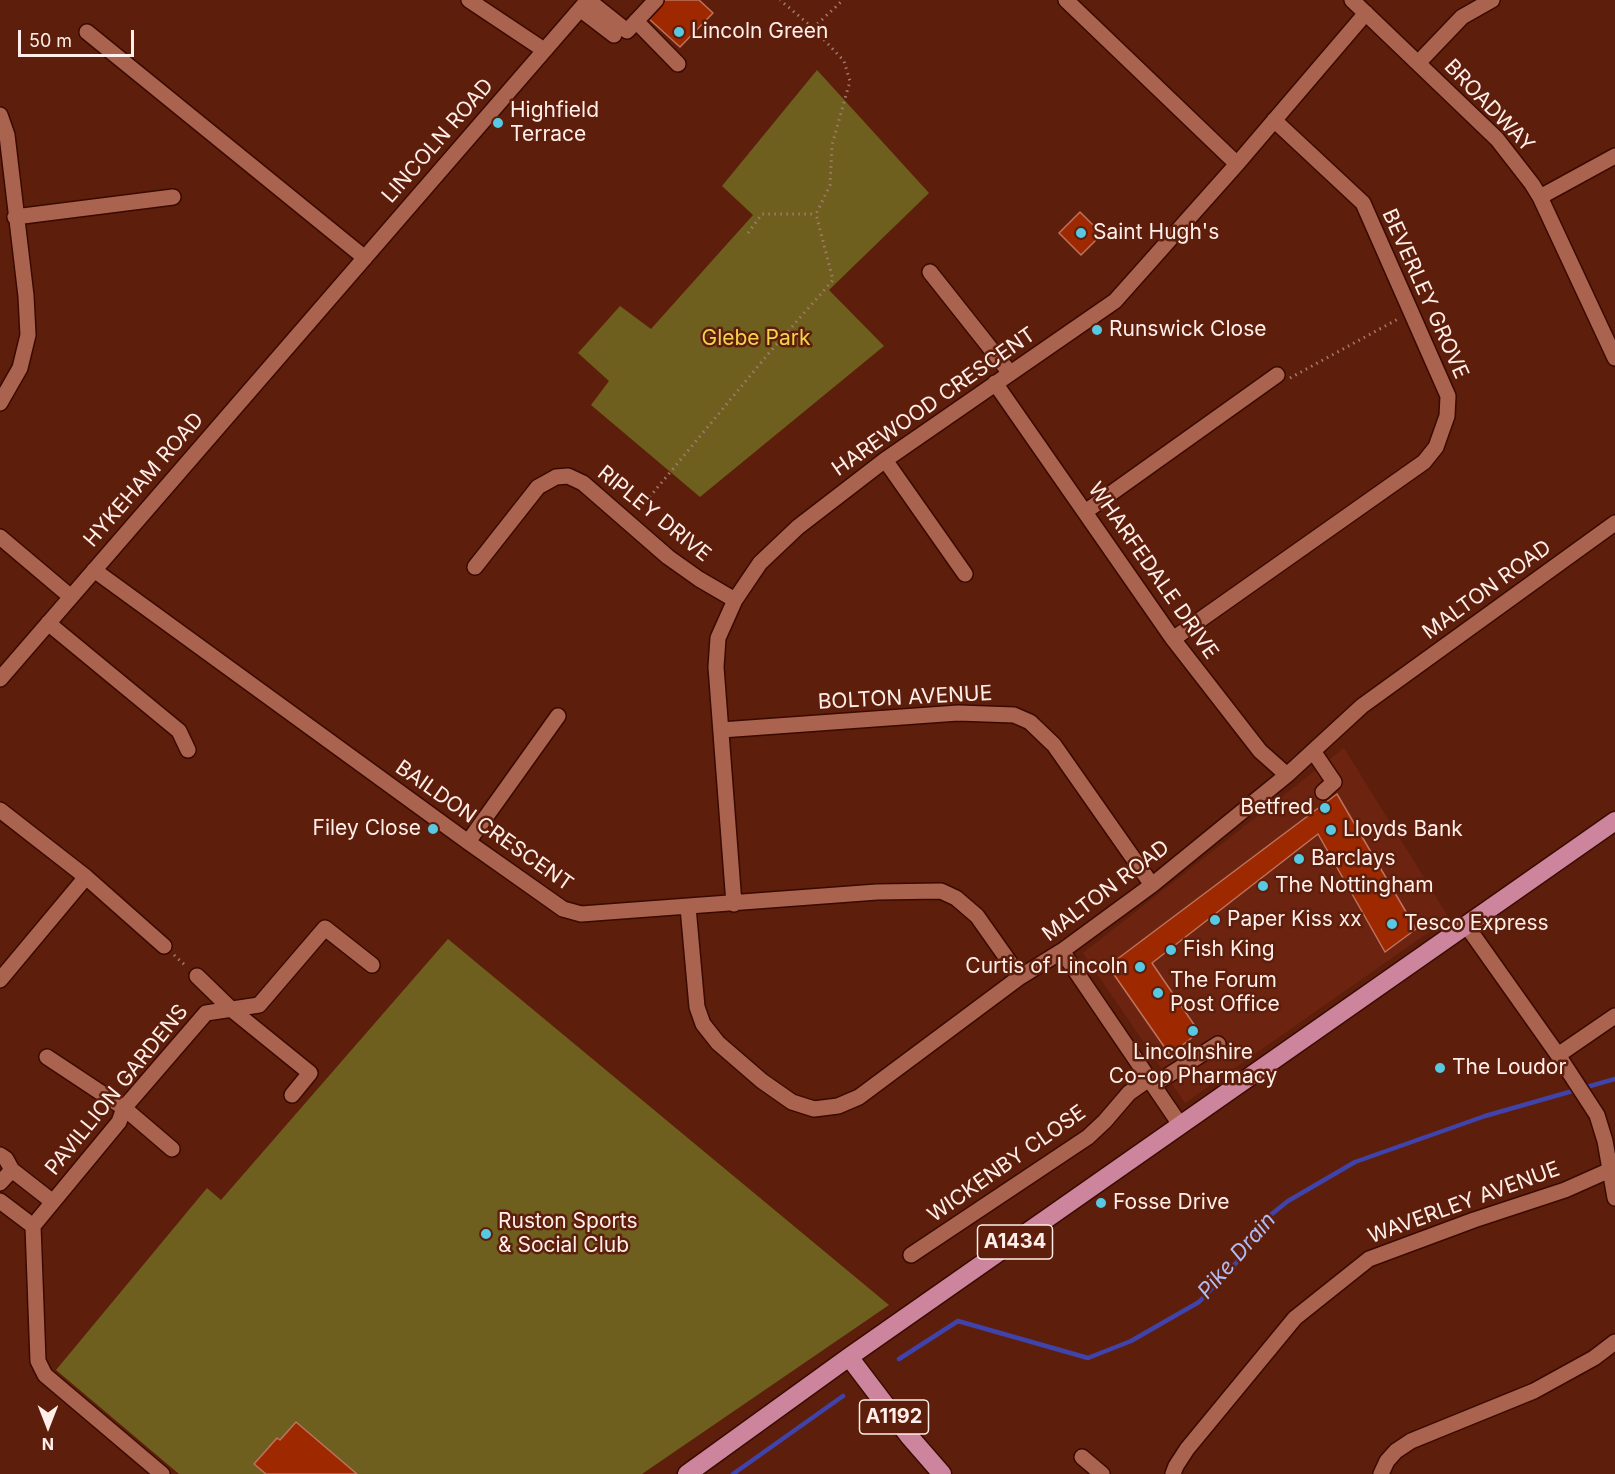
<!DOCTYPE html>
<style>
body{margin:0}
#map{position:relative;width:1615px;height:1474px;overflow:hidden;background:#5e1e0c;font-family:Inter,sans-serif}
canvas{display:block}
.north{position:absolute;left:18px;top:1396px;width:60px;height:60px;-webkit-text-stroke:4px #5e1e0c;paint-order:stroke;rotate:180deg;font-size:16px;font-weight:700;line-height:24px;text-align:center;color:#ffeee9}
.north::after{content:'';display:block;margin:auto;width:21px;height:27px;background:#ffeee9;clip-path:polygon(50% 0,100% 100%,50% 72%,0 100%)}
.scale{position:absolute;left:18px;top:30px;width:116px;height:27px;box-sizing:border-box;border:3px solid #ffeee9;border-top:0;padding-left:8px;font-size:18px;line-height:21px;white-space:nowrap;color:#ffeee9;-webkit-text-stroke:4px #5e1e0c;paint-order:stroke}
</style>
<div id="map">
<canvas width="1615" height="1474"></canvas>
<div class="north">N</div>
<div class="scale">50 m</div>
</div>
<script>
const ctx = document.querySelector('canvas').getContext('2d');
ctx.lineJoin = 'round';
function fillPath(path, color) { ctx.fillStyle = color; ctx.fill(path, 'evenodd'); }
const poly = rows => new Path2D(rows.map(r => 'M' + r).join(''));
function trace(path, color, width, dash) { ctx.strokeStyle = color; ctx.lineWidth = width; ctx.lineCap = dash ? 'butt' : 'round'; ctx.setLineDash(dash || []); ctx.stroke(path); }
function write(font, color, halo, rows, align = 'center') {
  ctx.font = font + ' Inter,sans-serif'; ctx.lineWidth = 5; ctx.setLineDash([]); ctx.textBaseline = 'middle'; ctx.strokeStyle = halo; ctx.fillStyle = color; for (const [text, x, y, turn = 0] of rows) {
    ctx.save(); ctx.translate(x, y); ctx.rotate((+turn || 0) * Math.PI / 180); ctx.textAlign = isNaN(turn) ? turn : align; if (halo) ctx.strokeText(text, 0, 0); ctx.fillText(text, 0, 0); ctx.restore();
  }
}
const built = poly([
 [1344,748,1449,918,1185,1103,1083,953]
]);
const green = poly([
 [817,70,929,193,829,290,884,346,700,497,591,405,609,381,578,353,620,306,651,329,753,215,722,186],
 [448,939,889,1305,642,1474,179,1474,56,1370,207,1188,221,1200]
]);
const stream = poly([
 [899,1359,958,1321,1088,1358,1131,1341,1199,1302,1237,1262,1268,1217,1288,1201,1355,1162,1485,1116,1615,1079],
 [733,1474,843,1396]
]);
const building = poly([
 [663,0,699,0,713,13,680,47,647,17,663,0],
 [1080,212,1102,234,1081,255,1059,233,1080,212],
 [1337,794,1416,929,1385,952,1318,834,1152,963,1199,1032,1170,1055,1108,966,1337,794],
 [296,1422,357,1474,266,1474,254,1464,277,1438,280,1440,296,1422]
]);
const path = poly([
 [813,28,843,0],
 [748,233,762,214,816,214],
 [1290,378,1398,319],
 [638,511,769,353,833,280,816,214,830,185,832,145,850,81,844,61,813,28,780,0],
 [174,955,187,967]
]);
const minor = poly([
 [469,0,544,50],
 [588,0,627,31,656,0],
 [1066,0,1237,164],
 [1352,0,1497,139,1532,184,1540,197,1615,358],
 [580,9,614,35],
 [636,21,678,64],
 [87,32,365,258],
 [1418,63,1462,17,1492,0],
 [0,115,7,135,26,296,28,335,20,368,0,403],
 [1540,197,1615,156],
 [15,217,173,197],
 [930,272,1010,373],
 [995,383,1173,639,1260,751,1287,775],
 [885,460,965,574],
 [1085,512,1277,375],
 [0,537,71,597],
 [475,567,538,487,556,477,568,476,583,483,668,557,699,579,735,600],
 [94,570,468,842,563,909,581,914,877,892,941,891,956,898,977,916,1020,977],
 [48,623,179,731,188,750],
 [1173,639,1424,462,1436,447,1447,416,1448,396,1363,203,1274,120],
 [0,679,588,0],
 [721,730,958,713,1014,715,1030,722,1054,745,1152,885],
 [1313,751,1334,782,1323,792],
 [0,810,86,877,164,946],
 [468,842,558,716],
 [734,904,716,667,718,638,735,600,760,563,798,527,885,460,1115,301,1237,164,1366,13],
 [688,907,697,1007,703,1024,718,1043,762,1081,792,1102,814,1109,838,1106,859,1097,1020,977,1062,951,1152,885,1287,775,1362,706,1615,523],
 [1466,925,1558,1055,1597,1115,1605,1141,1615,1198],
 [1062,951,1181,1126],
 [197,976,231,1009,310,1073,292,1095],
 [0,980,86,877],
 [1558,1055,1615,1016],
 [47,1057,124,1108,172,1149],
 [1153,1085,1218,1044],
 [0,1155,6,1159,12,1170],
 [0,1183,12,1170,53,1202],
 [0,1201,33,1226],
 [911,1255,1088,1137,1105,1121,1129,1093,1149,1079],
 [1082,1457,1102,1474],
 [162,1474,45,1375,38,1361,33,1226,119,1122,124,1108,206,1013,259,1005,325,928,372,965],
 [1173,1474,1176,1466,1187,1449,1295,1318,1369,1259,1474,1220,1565,1190,1610,1170],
 [1381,1474,1387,1461,1396,1451,1411,1441,1534,1391,1594,1358,1615,1342]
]);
const major = poly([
 [849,1357,909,1436,942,1474],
 [687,1474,849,1357,1615,821]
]);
const markers = [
 [679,32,6,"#58c9e3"],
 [498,123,6,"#58c9e3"],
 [1081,233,6,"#58c9e3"],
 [1097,330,6,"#58c9e3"],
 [1325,808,6,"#58c9e3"],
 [433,829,6,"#58c9e3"],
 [1331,830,6,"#58c9e3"],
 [1299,859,6,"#58c9e3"],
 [1263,886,6,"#58c9e3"],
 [1215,920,6,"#58c9e3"],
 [1392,924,6,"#58c9e3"],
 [1171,950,6,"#58c9e3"],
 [1140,967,6,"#58c9e3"],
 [1158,993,6,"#58c9e3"],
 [1193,1031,6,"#58c9e3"],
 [1440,1068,6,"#58c9e3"],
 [1101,1203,6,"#58c9e3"],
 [486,1234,6,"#58c9e3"]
];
const shields = [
 [1015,1242,75],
 [894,1417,69]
];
const shieldNames = [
 ["A1434",1015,1242],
 ["A1192",894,1417]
];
const poiNames = [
 ["Lincoln Green",691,32],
 ["Highfield",510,111],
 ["Terrace",510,135],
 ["Saint Hugh's",1093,233],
 ["Runswick Close",1109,330],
 ["Betfred",1313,808,"right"],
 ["Filey Close",421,829,"right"],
 ["Lloyds Bank",1343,830],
 ["Barclays",1311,859],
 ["The Nottingham",1275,886],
 ["Paper Kiss xx",1227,920],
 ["Tesco Express",1404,924],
 ["Fish King",1183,950],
 ["Curtis of Lincoln",1128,967,"right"],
 ["The Forum",1170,981],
 ["Post Office",1170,1005],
 ["Lincolnshire",1193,1053,"center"],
 ["Co-op Pharmacy",1193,1077,"center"],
 ["The Loudor",1452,1068],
 ["Fosse Drive",1113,1203],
 ["Ruston Sports",498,1222],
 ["& Social Club",498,1246]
];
const streetNames = [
 ["BROADWAY",1489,106,46],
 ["LINCOLN ROAD",438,141,-49],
 ["BEVERLEY GROVE",1425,294,66],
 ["HAREWOOD CRESCENT",934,402,-35],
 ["HYKEHAM ROAD",144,480,-49],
 ["RIPLEY DRIVE",654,514,39],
 ["WHARFEDALE DRIVE",1153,571,55],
 ["MALTON ROAD",1487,590,-36],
 ["BOLTON AVENUE",905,698,-3],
 ["BAILDON CRESCENT",484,826,35],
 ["MALTON ROAD",1106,891,-37],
 ["PAVILLION GARDENS",117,1090,-51],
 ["WICKENBY CLOSE",1007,1164,-35],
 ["WAVERLEY AVENUE",1464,1203,-20]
];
const parkNames = [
 ["Glebe Park",756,339]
];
const waterNames = [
 ["Pike Drain",1237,1256,-49]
];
fillPath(built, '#6c2410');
fillPath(green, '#6e5f1e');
trace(stream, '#4043a9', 4.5);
fillPath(building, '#9e2900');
trace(building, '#bc735f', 1.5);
trace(minor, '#3a0a00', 18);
trace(major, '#3a0a00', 21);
trace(path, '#a4796d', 3, [1.5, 4.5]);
trace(minor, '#aa634f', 15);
trace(major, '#cd859e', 18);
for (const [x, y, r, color] of markers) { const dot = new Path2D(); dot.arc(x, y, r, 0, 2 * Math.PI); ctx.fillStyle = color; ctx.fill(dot); trace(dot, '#5e1e0c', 2); }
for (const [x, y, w] of shields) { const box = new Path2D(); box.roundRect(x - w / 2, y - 17, w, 34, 4.5); ctx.fillStyle = '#5e1e0c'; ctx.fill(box); trace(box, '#ffeee9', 1.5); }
write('bold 20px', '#ffeee9', null, shieldNames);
write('21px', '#ffeee9', '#5e1e0c', poiNames, 'left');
write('21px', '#ffeee9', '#5e1e0c', streetNames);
write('21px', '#f2d34e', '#5e1e0c', parkNames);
write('italic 22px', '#b1bbf0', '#5e1e0c', waterNames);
</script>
